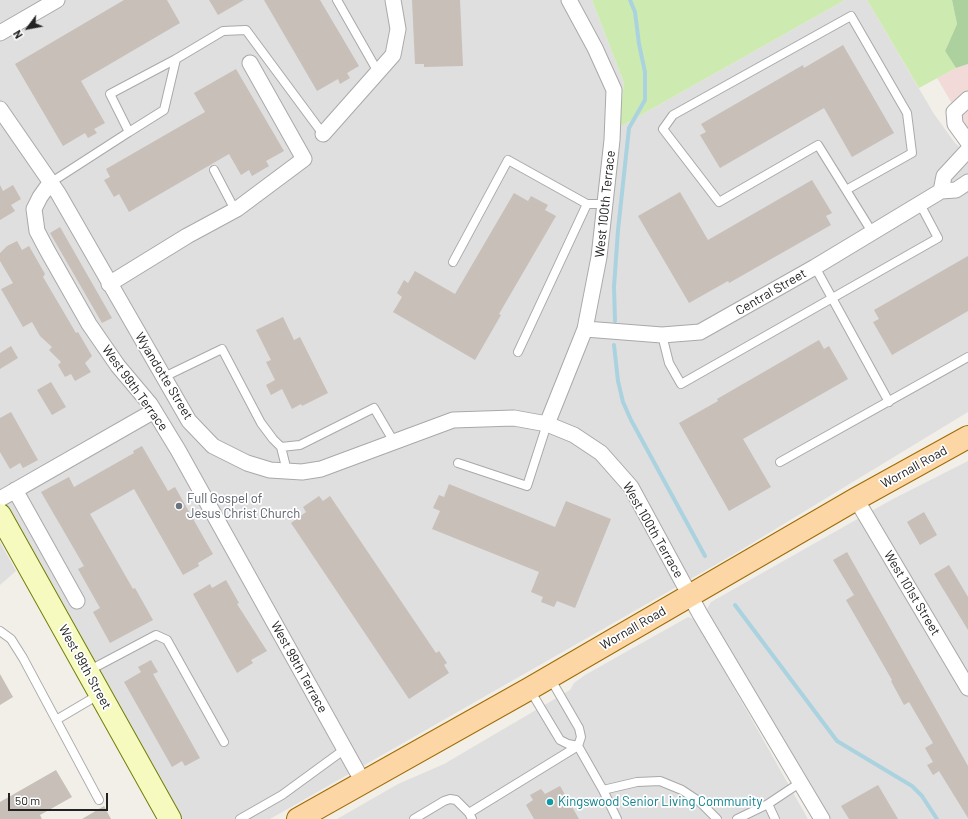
<!DOCTYPE html>
<style>
body{margin:0}
#map{position:relative;width:968px;height:819px;overflow:hidden;background:#f2efe9;font-family:Barlow,sans-serif}
canvas{display:block}
.north{position:absolute;left:8px;top:8px;width:40px;height:40px;-webkit-text-stroke:3px #fff;paint-order:stroke;rotate:238deg;font-size:11px;font-weight:700;line-height:16px;text-align:center;color:#222}
.north::after{content:'';display:block;margin:auto;width:14px;height:18px;background:#222;clip-path:polygon(50% 0,100% 100%,50% 72%,0 100%)}
.scale{position:absolute;left:8px;top:793px;width:100px;height:18px;box-sizing:border-box;border:2px solid #222;border-top:0;padding-left:5px;font-size:12px;line-height:14px;white-space:nowrap;color:#222;-webkit-text-stroke:3px #fff;paint-order:stroke}
</style>
<div id="map">
<canvas width="968" height="819"></canvas>
<div class="north">N</div>
<div class="scale">50 m</div>
</div>
<script>
const ctx = document.querySelector('canvas').getContext('2d');
ctx.lineJoin = 'round';
function fillPath(path, color) { ctx.fillStyle = color; ctx.fill(path, 'evenodd'); }
const poly = rows => new Path2D(rows.map(r => 'M' + r).join(''));
function trace(path, color, width, dash) { ctx.strokeStyle = color; ctx.lineWidth = width; ctx.lineCap = dash ? 'butt' : 'round'; ctx.setLineDash(dash || []); ctx.stroke(path); }
function write(font, color, halo, rows, align = 'center') {
  ctx.font = font + ' Barlow,sans-serif'; ctx.lineWidth = 3.5; ctx.setLineDash([]); ctx.textBaseline = 'middle'; ctx.strokeStyle = halo; ctx.fillStyle = color; for (const [text, x, y, turn = 0] of rows) {
    ctx.save(); ctx.translate(x, y); ctx.rotate((+turn || 0) * Math.PI / 180); ctx.textAlign = isNaN(turn) ? turn : align; if (halo) ctx.strokeText(text, 0, 0); ctx.fillText(text, 0, 0); ctx.restore();
  }
}
const residential = poly([
 [0,0,592,0,624,83,618,128,845,0,867,0,934,114,955,143,968,154,968,412,736,553,270,819,180,819,0,496],
 [968,461,968,819,827,819,709,618,707,609,711,602,891,500],
 [0,542,16,571,0,585],
 [688,617,694,619,700,628,808,819,337,819,398,784,444,764,570,690,574,683,585,675]
]);
const commercial = poly([
 [968,64,968,131,937,78,956,68]
]);
const grass = poly([
 [592,0,845,0,618,128,624,83],
 [867,0,952,0,957,24,945,51,956,68,919,88]
]);
const forest = poly([
 [952,0,968,0,968,64,956,68,945,51,957,24]
]);
const stream = poly([
 [615,321,614,287,618,230,629,128,645,100,645,72,639,44,635,12,630,0],
 [614,345,618,381,623,402,631,420,705,556],
 [735,605,837,741,912,786,922,796,937,819]
]);
const building = poly([
 [124,0,167,0,180,23,81,81,105,123,94,129,97,133,88,138,85,133,63,146,15,64],
 [209,0,244,0,218,15],
 [264,0,320,0,359,66,347,73,350,78,340,84,338,79,317,91],
 [412,0,460,0,463,66,424,67,424,64,415,64],
 [843,45,894,133,852,157,824,108,720,168,700,135,706,132,701,124,803,65,804,68],
 [236,69,284,151,266,161,269,166,252,176,249,170,241,175,229,154,129,212,119,194,114,197,104,180,110,177,106,169,205,112,194,93],
 [812,180,832,213,826,216,831,225,729,283,728,281,689,303,638,216,680,192,708,240],
 [0,185,3,191,13,185,21,199,11,205,15,211,0,220],
 [514,193,528,201,531,196,548,205,545,210,556,216,499,314,501,315,475,360,393,312,402,297,397,293,404,280,408,283,415,271,455,294],
 [60,227,112,318,102,323,50,233],
 [17,241,22,250,29,246,45,274,43,277,76,333,78,332,92,356,85,363,91,372,75,381,71,374,65,377,58,365,61,362,49,350,52,347,40,336,32,322,23,327,1,289,13,283,0,261,0,253,7,246],
 [968,256,968,311,892,355,873,322,879,319,874,310],
 [283,317,294,340,300,337,328,393,302,406,301,404,292,409,282,389,271,395,266,385,275,380,266,362,271,360,256,330],
 [819,340,824,349,829,346,848,379,743,439,771,487,729,511,679,423,718,401,717,399],
 [11,346,18,358,0,369,0,353],
 [51,382,66,407,52,415,37,390],
 [11,412,38,460,23,468,20,463,10,469,0,452,0,418],
 [142,446,168,491,175,487,213,554,198,563,199,566,183,575,134,489,90,514,133,589,135,588,153,620,110,643,93,612,100,608,78,569,84,566,41,492,69,477,74,487,134,453,133,451],
 [449,484,555,527,566,501,611,519,575,608,557,601,554,607,541,602,543,597,531,592,539,572,432,529,440,511,433,508,439,495,444,497],
 [319,496,323,501,330,496,436,653,439,651,447,663,444,665,449,673,409,699,291,523,306,512,303,507],
 [924,512,937,535,920,545,907,522],
 [847,552,968,766,968,818,939,771,933,775,927,765,933,762,925,748,933,743,909,702,904,705,891,681,892,680,846,600,854,595,833,560],
 [949,565,968,597,968,630,934,574],
 [226,580,239,603,237,604,267,651,251,660,253,663,237,673,193,594,210,584,212,588],
 [151,660,158,672,153,674,200,758,185,766,182,761,172,767,124,682,141,672,138,667],
 [0,674,13,697,0,705],
 [56,770,72,797,40,815,42,819,0,819,0,802],
 [878,785,898,819,849,819,841,806],
 [560,786,579,819,534,819,526,805,533,800,530,795,541,789,545,794],
 [104,806,111,819,82,819]
]);
const lane = poly([
 [337,0,378,72],
 [129,132,164,110,176,59],
 [214,170,235,210],
 [50,183,129,132,110,94,176,59,223,31,246,30,323,134],
 [846,190,818,145,719,202,663,129,673,115,851,16,907,113,912,153,846,190,872,232],
 [453,262,508,160,587,204,605,204],
 [815,267,889,402],
 [662,335,669,363,681,384,938,238,920,204],
 [518,352,587,204],
 [164,377,222,349,261,423,273,439,281,447,300,445,374,408,394,442],
 [281,447,287,471],
 [780,462,968,357],
 [458,463,527,486,547,424],
 [0,631,11,639,23,658,99,800],
 [88,671,156,635,167,640,224,742],
 [530,690,560,740,568,744,578,746],
 [56,720,100,694],
 [578,746,603,790,637,782,660,781,682,790,700,802,717,819],
 [603,790,617,819],
 [768,804,775,819],
 [469,813,578,746,581,737,579,728,550,678],
 [240,819,282,795,345,749],
 [414,819,444,801,450,799,456,800,469,813,472,819],
 [737,819,768,804,801,782]
]);
const street = poly([
 [0,33,57,0],
 [968,99,954,112,955,124,968,142],
 [0,109,58,193,189,421,213,446,247,463,270,470,302,472,321,469,453,420,514,418,547,424,574,435,601,453,631,487,700,614,822,819],
 [323,134,393,55,398,29,393,0],
 [50,183,40,197,34,209,37,231,47,250,89,324,118,366,150,404,178,450,363,782],
 [941,191,944,176,968,150],
 [109,284,187,236,237,209,304,159,250,63],
 [585,329,662,335,700,332,815,267,941,191,956,190,968,182],
 [547,424,585,329,599,257,612,140,614,90,595,48,569,0],
 [15,490,77,601],
 [0,499,154,411],
 [856,499,968,688]
]);
const secondary = poly([
 [0,515,170,819]
]);
const primary = poly([
 [298,819,529,689,856,499,968,437]
]);
const markers = [
 [179,506,4,"#6b7280"],
 [550,802,4,"#0f9aa8"]
];
const streetNames = [
 ["West 100th Terrace",605,204,-84],
 ["Central Street",771,292,-30],
 ["Wyandotte Street",164,376,59],
 ["West 99th Terrace",135,388,54],
 ["Wornall Road",914,467,-29],
 ["West 100th Terrace",653,530,60],
 ["West 101st Street",912,593,59],
 ["Wornall Road",633,628,-30],
 ["West 99th Street",85,667,61],
 ["West 99th Terrace",299,667,61]
];
const worshipNames = [
 ["Full Gospel of",187,499],
 ["Jesus Christ Church",187,514]
];
const cultureNames = [
 ["Kingswood Senior Living Community",558,802]
];
fillPath(residential, '#e0dfdf');
fillPath(commercial, '#f2dad9');
fillPath(grass, '#cdebb0');
fillPath(forest, '#add19e');
trace(stream, '#aad3df', 4);
fillPath(building, '#c7bfb8');
trace(lane, '#a9a9a9', 10);
trace(street, '#a9a9a9', 17);
trace(secondary, '#707d05', 24);
trace(primary, '#a06b00', 24);
trace(lane, '#fff', 8);
trace(street, '#fff', 15);
trace(secondary, '#f7fabf', 22);
trace(primary, '#fcd6a4', 22);
for (const [x, y, r, color] of markers) { const dot = new Path2D(); dot.arc(x, y, r, 0, 2 * Math.PI); ctx.fillStyle = color; ctx.fill(dot); trace(dot, '#fff', 1.5); }
write('13px', '#222', '#fff', streetNames);
write('13px', '#5b616d', '#fff', worshipNames, 'left');
write('13px', '#0d838f', '#fff', cultureNames, 'left');
</script>
